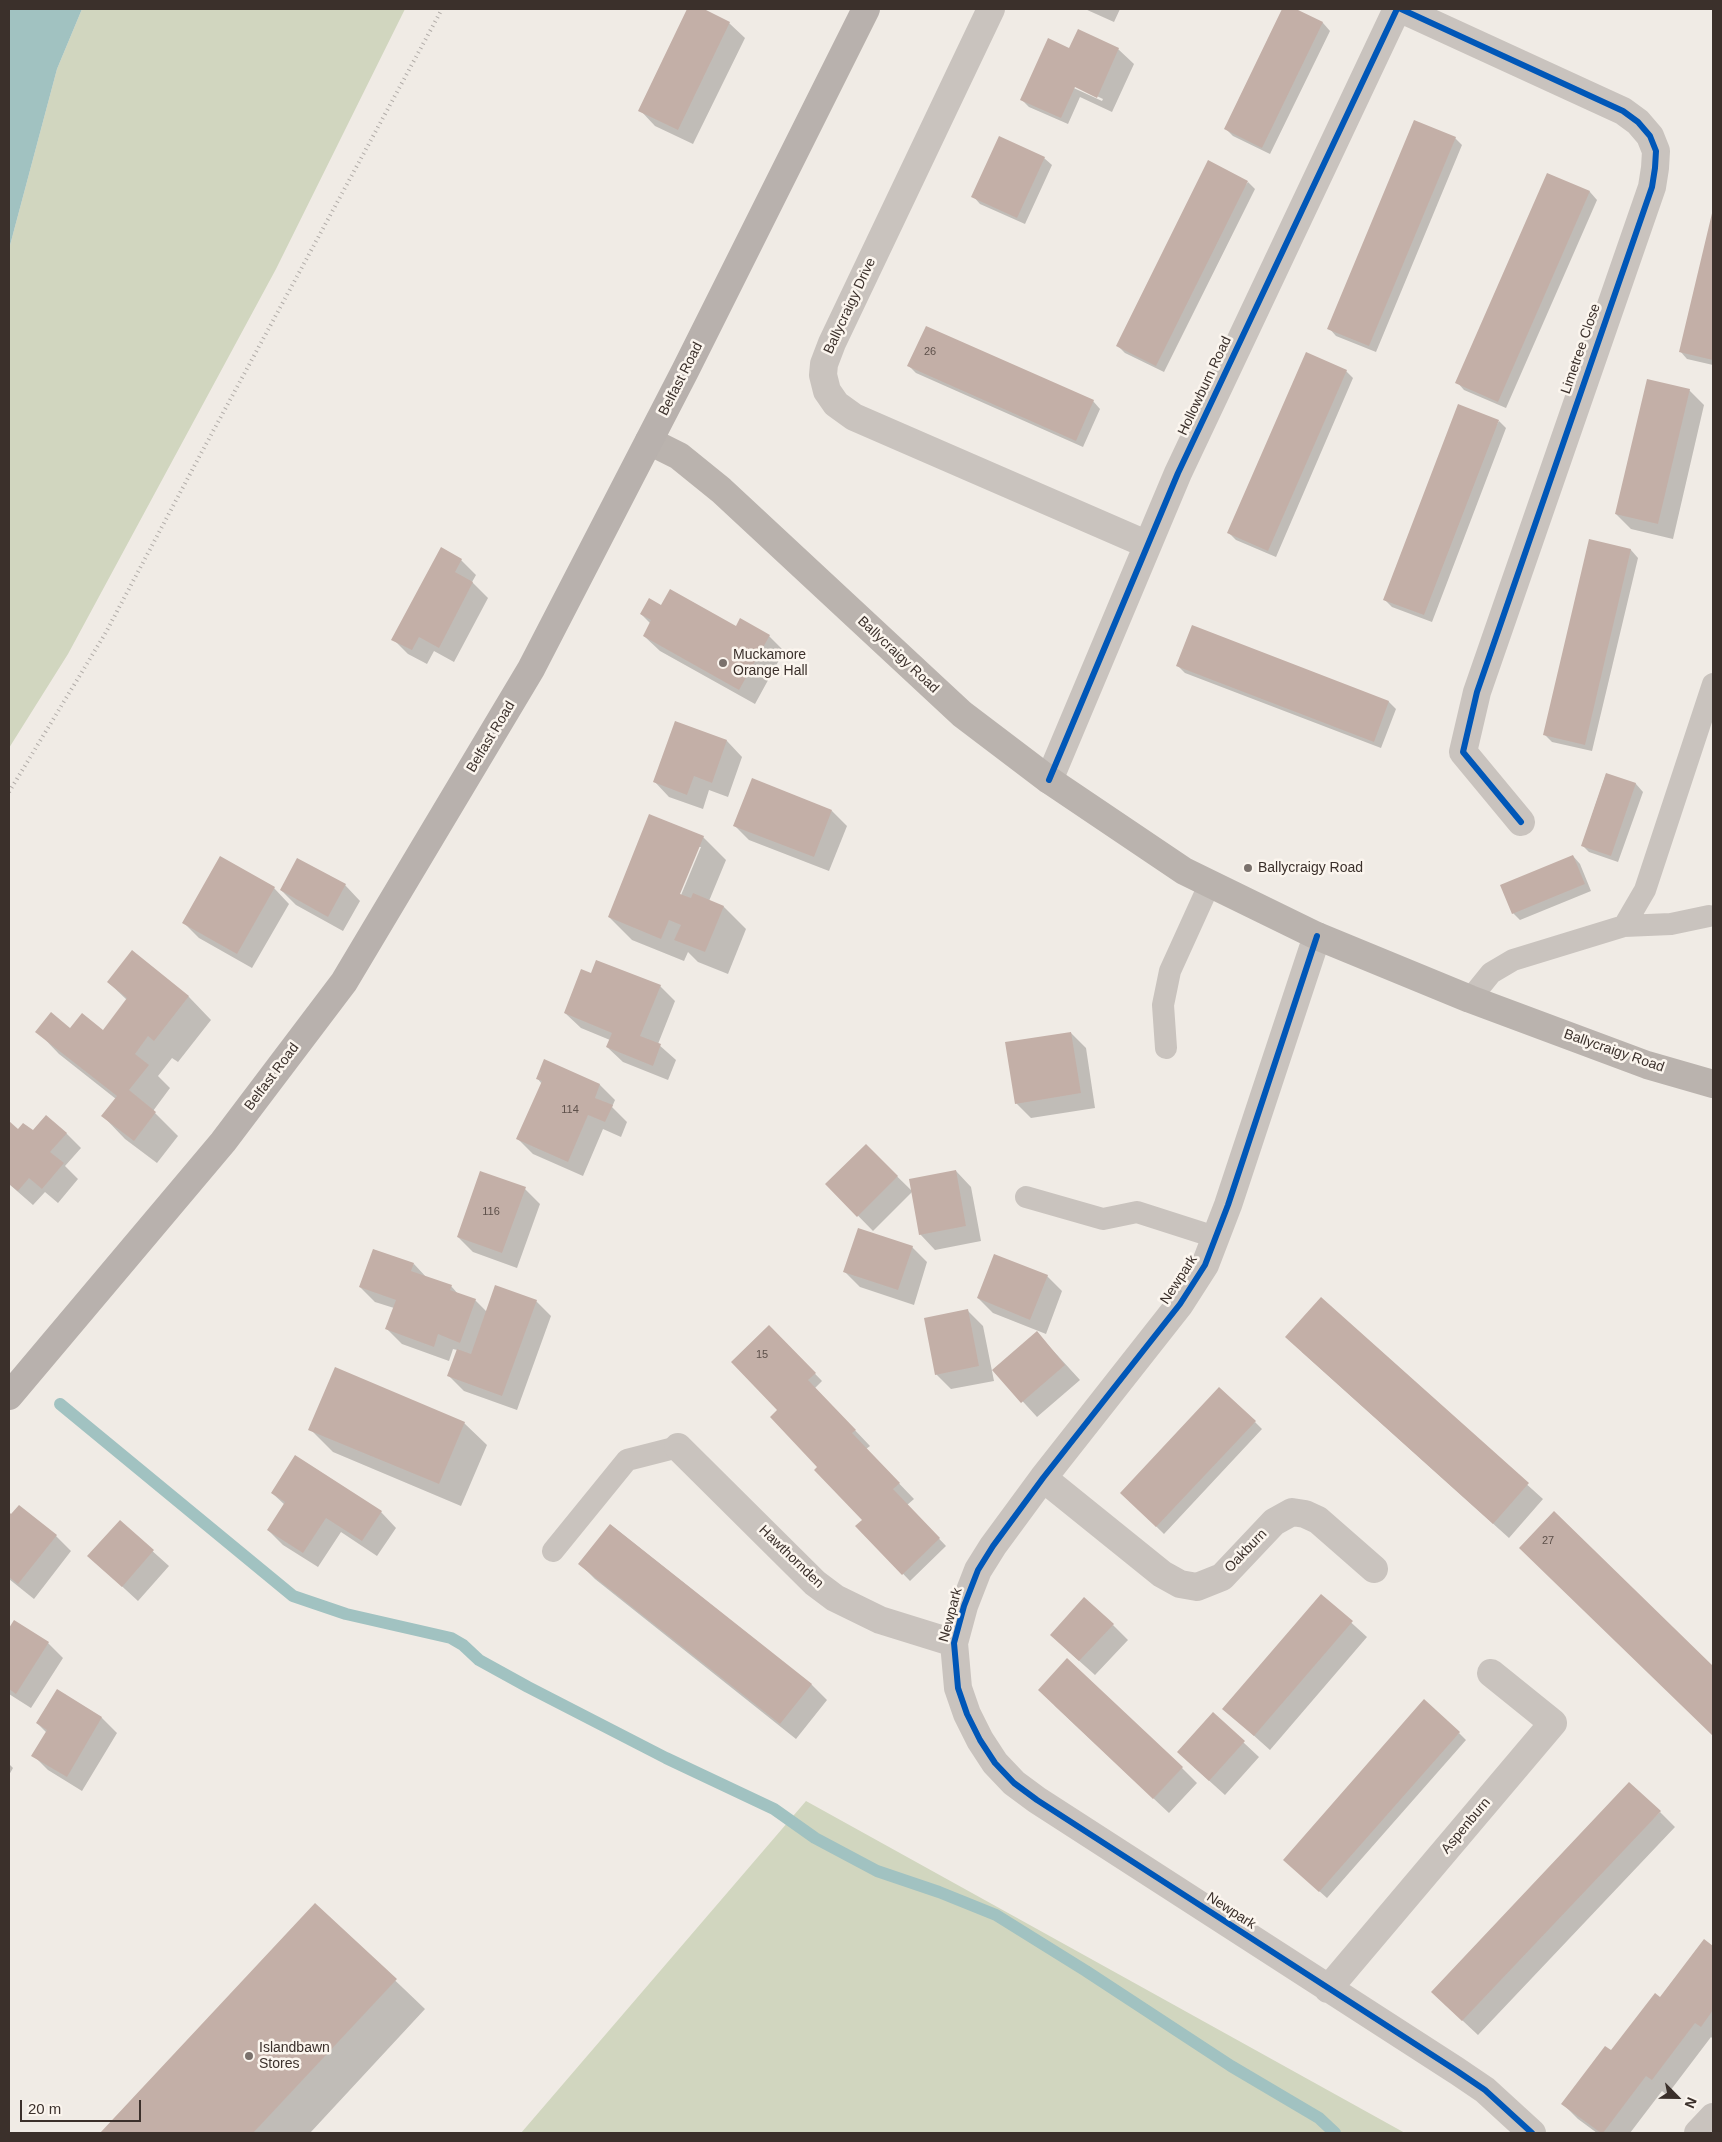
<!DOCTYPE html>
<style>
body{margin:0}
#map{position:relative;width:1722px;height:2142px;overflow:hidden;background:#f0ebe5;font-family:Arial,sans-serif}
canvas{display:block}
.frame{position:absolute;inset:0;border:10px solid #3b302b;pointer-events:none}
.north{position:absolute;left:1652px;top:2072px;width:50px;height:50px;-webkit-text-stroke:4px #fbf5ee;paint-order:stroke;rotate:113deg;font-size:14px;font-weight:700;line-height:20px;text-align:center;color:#3b302b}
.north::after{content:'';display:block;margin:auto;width:18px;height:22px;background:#3b302b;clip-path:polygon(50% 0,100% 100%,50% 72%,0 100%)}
.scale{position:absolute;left:20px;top:2100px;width:121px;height:22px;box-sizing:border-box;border:2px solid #3b302b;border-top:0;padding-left:6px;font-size:15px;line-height:18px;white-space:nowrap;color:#3b302b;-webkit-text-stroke:4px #fbf5ee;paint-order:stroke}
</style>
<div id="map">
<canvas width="1722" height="2142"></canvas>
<div class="frame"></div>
<div class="north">N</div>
<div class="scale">20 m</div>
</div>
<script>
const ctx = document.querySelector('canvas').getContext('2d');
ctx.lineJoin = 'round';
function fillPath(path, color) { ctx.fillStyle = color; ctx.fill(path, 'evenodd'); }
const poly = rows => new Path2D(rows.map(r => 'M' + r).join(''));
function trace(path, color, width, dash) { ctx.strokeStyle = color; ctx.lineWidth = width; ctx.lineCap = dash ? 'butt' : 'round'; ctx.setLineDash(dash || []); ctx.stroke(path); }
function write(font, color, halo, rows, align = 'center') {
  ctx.font = font + ' Arial,sans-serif'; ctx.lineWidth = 5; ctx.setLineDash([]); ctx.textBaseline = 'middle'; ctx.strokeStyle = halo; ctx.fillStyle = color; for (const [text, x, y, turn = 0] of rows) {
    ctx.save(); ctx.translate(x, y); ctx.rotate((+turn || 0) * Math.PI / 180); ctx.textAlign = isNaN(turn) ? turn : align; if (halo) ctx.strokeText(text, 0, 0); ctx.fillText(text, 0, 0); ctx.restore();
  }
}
const green = poly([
 [82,9,405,9,276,269,68,654,9,748,9,249,57,69],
 [806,1801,1111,1970,1405,2133,521,2133]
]);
const water = poly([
 [9,9,82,9,57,69,9,249]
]);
const shadow = poly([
 [689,9,701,9,729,23,745,38,693,144,655,126,640,110],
 [1085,9,1120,9,1114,22],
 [1284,9,1293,9,1323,23,1330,31,1270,154,1233,136,1226,129],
 [1118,49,1134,64,1112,112,1080,97,1068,124,1029,107,1022,100,1070,50],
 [1052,75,1103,99,1102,101,1052,78],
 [1455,138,1462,145,1376,352,1336,336,1329,328],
 [1044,158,1052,165,1025,224,980,204,973,196],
 [1548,174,1590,192,1597,200,1506,408,1464,390,1457,382],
 [1248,182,1255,189,1164,372,1125,353,1118,346],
 [1713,212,1713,365,1687,359,1680,351],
 [909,366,1093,401,1100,409,1083,447,916,373],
 [1346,371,1353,378,1276,557,1236,540,1229,533],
 [1689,390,1704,405,1673,539,1631,529,1616,514],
 [1499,421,1506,428,1432,622,1392,607,1385,600],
 [1590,541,1631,550,1638,558,1592,751,1552,742,1544,734],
 [461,560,476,575,472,582,488,598,454,662,434,651,427,664,408,654,393,639],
 [661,606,769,636,784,651,755,704,660,651,644,636,651,624,641,614],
 [1193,627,1389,702,1396,709,1381,748,1185,673,1178,666],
 [676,723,727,741,742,757,728,797,709,790,703,809,669,797,654,781],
 [1606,774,1636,784,1643,792,1618,862,1589,852,1582,845],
 [832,811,847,826,829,871,749,840,734,825],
 [703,837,726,860,709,901,724,907,746,929,728,974,698,962,688,952,684,961,632,940,609,917],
 [698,847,701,847,679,900,677,899],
 [1573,856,1580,864,1591,891,1520,920,1513,913],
 [221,858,274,888,289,904,252,968,199,938,184,923],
 [345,885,360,901,343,931,296,905,281,890],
 [132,952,189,997,211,1020,178,1062,172,1058,158,1076,170,1088,153,1111,178,1136,157,1163,125,1139,103,1116,116,1099,59,1054,37,1031,71,1029,103,1031,127,1000,108,982],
 [592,975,660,986,675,1001,658,1044,676,1060,668,1080,623,1062,607,1047,610,1040,581,1028,565,1013],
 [1071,1033,1086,1048,1095,1108,1031,1118,1016,1103],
 [544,1061,600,1085,615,1100,612,1107,627,1122,621,1137,603,1129,583,1176,533,1154,518,1139,542,1084,537,1078],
 [9,1123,18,1130,66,1133,81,1148,65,1166,78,1179,58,1203,45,1192,33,1205,9,1184],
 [866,1146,912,1191,956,1171,971,1187,981,1241,935,1250,920,1234,912,1192,873,1231,827,1184],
 [525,1189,540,1204,517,1268,473,1252,458,1237],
 [912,1247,927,1262,914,1305,860,1287,845,1272],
 [414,1264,427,1278,451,1286,459,1295,475,1300,487,1312,536,1301,551,1316,517,1410,464,1391,449,1376,457,1350,453,1349,449,1361,402,1344,387,1329,394,1308,375,1302,360,1287],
 [1047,1276,1062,1291,1046,1334,993,1313,978,1298],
 [1321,1299,1543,1499,1509,1538,1302,1352],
 [968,1311,983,1326,994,1381,951,1389,936,1374],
 [769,1326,822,1381,815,1388,870,1446,866,1449,914,1499,907,1505,946,1546,910,1581,857,1526,863,1520,819,1467,779,1410],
 [1037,1333,1080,1380,1037,1417,994,1370],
 [1255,1422,1262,1429,1164,1534,1122,1493],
 [464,1423,487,1445,461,1506,333,1452,310,1429],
 [272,1493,381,1512,396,1528,377,1556,341,1532,318,1567,283,1545,268,1530,285,1505],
 [19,1507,56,1536,71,1551,34,1599,9,1579,9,1514,11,1516],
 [1554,1513,1713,1667,1713,1734,1520,1548],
 [120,1522,169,1566,138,1601,89,1556],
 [611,1525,812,1685,827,1700,796,1739,595,1579,580,1564],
 [1322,1596,1367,1637,1270,1750,1224,1709],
 [14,1621,48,1643,63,1658,31,1708,9,1694,9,1630],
 [1113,1625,1128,1640,1095,1675,1067,1650],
 [57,1691,102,1718,117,1733,82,1791,48,1770,33,1755,47,1733,37,1723],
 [1054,1705,1182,1768,1197,1783,1169,1813],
 [1213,1714,1259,1757,1225,1795,1194,1767],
 [1459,1733,1466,1740,1327,1898,1292,1867],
 [9,1764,13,1768,9,1775],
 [1660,1812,1675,1827,1478,2035,1448,2007],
 [315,1904,425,2009,310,2133,102,2133],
 [1704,1940,1713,1947,1713,2039,1711,2037,1667,2095,1662,2091,1630,2133,1597,2133,1578,2119,1563,2104,1660,1998]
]);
const stream = poly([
 [60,1404,293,1596,346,1614,451,1638,463,1645,479,1660,528,1687,666,1758,774,1809,815,1838,877,1871,939,1892,996,1915,1086,1971,1231,2066,1319,2118,1335,2133]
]);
const building = poly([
 [687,9,704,9,730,22,678,130,638,111],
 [1282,9,1296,9,1323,22,1262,148,1224,129],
 [1078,29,1119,48,1097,98,1075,87,1061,118,1020,100,1048,38,1069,48],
 [1414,120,1456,137,1369,346,1327,329],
 [999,136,1045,157,1017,218,971,197],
 [1208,160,1248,181,1156,366,1116,346],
 [1547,173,1590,191,1498,402,1455,383],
 [1713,209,1713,360,1679,352],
 [926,326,1094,400,1076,441,907,366],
 [1306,352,1347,370,1268,551,1227,533],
 [1647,379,1690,389,1658,524,1615,514],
 [1458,404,1499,420,1424,615,1383,600],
 [1589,539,1631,549,1585,745,1543,735],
 [441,547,462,559,455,572,473,582,439,648,419,637,412,650,391,640],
 [670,589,736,626,740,618,770,635,739,690,643,636,651,620,640,614,649,598,661,605],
 [1192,625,1389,701,1374,742,1176,666],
 [675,721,727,740,712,783,694,776,687,795,653,782],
 [1606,773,1636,783,1611,856,1581,846],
 [752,778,832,810,814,857,733,826],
 [649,814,704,836,680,894,691,898,693,893,724,906,705,952,674,940,681,925,669,920,661,939,608,917],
 [1573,855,1585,884,1512,914,1500,885],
 [220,856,275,887,237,954,182,923],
 [297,858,346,884,328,917,280,890],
 [132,950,189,996,154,1041,148,1036,135,1054,149,1065,129,1090,156,1112,134,1141,101,1116,117,1096,35,1032,51,1012,70,1028,82,1013,103,1030,127,998,107,982],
 [596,960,661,985,640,1036,661,1044,653,1066,606,1047,612,1033,564,1013,581,969,591,973],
 [1071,1032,1081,1093,1015,1104,1005,1042],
 [544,1059,600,1084,595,1098,613,1105,605,1122,588,1115,568,1162,516,1139,542,1081,536,1079],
 [46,1115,67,1133,50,1152,64,1163,42,1189,29,1178,18,1191,9,1184,9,1121,18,1129,23,1123,33,1130],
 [866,1144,898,1176,857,1217,825,1184],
 [956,1170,966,1226,919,1235,909,1179],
 [480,1171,526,1187,502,1253,457,1237],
 [858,1228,913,1246,898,1290,843,1272],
 [373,1249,414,1263,411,1271,452,1285,450,1290,476,1299,460,1343,438,1334,434,1347,385,1329,396,1300,359,1287],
 [994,1254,1048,1275,1030,1320,977,1298],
 [495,1285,537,1300,502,1396,447,1376,457,1349,471,1354],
 [1321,1297,1529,1483,1493,1524,1285,1337],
 [968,1309,979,1366,935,1375,924,1318],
 [769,1325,816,1373,808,1380,856,1430,852,1433,900,1483,893,1489,940,1538,902,1575,855,1526,862,1520,814,1470,817,1467,770,1417,777,1410,731,1362],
 [1037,1331,1065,1365,1021,1403,992,1370],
 [335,1367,465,1422,439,1484,308,1430],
 [1219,1387,1256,1421,1156,1527,1120,1493],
 [295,1455,382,1511,362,1541,326,1518,303,1553,267,1530,285,1502,271,1493],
 [19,1505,57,1535,18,1584,9,1577,9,1512,11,1514],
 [1554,1511,1713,1666,1713,1736,1519,1548],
 [120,1520,154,1550,122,1587,87,1556],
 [610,1524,812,1684,780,1724,578,1564],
 [1321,1594,1353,1621,1254,1736,1222,1709],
 [1084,1597,1114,1624,1079,1661,1050,1635],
 [14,1620,49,1642,16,1694,9,1689,9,1628],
 [1067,1658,1183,1767,1153,1799,1038,1690],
 [57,1689,102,1717,67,1777,31,1756,47,1730,36,1723],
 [1424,1699,1460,1732,1319,1892,1283,1860],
 [1213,1712,1245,1741,1209,1781,1177,1752],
 [1629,1782,1661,1811,1462,2021,1431,1992],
 [315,1903,397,1979,253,2133,100,2133],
 [1704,1939,1713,1946,1713,2010,1701,2027,1695,2023,1652,2080,1646,2076,1603,2133,1601,2133,1561,2104,1605,2046,1611,2050,1655,1993,1660,1997]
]);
const lane = poly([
 [1624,926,1645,890,1713,684],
 [1470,999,1491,973,1513,960,1624,926,1671,924,1709,916],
 [1166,1048,1163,1005,1170,971,1210,883],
 [1026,1197,1103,1219,1137,1212,1215,1237],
 [553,1551,627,1460,678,1447]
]);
const street = poly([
 [991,9,832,343,824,364,823,375,827,391,836,404,854,417,1146,544],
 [1401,9,1623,111,1638,122,1650,136,1656,151,1655,168,1652,187,1477,692,1463,752,1521,822],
 [1049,780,1178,473,1397,9],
 [1317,936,1228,1205,1205,1265,1180,1304,1043,1478,993,1546,978,1570,964,1606,954,1643,958,1688,967,1714,980,1740,995,1763,1014,1783,1037,1800,1457,2071,1485,2090,1532,2133],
 [678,1447,815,1583,835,1598,880,1620,954,1643],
 [1043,1478,1162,1574,1180,1584,1197,1587,1222,1577,1274,1522,1292,1512,1305,1514,1318,1520,1374,1569],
 [1328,1989,1553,1723,1491,1673],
 [1698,2133,1713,2117]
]);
const secondary = poly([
 [649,441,679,456,721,490,962,714,1049,780,1184,871,1317,936,1470,999,1647,1065,1713,1084]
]);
const primary = poly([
 [9,1396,223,1142,344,982,531,669,685,371,866,9]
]);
const rail = poly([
 [9,792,105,634,198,459,442,9]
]);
const cycleway = poly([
 [1401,9,1623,111,1638,122,1650,136,1656,151,1655,168,1652,187,1477,692,1463,752,1521,822],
 [1049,780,1178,473,1397,9],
 [1317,936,1228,1205,1205,1265,1180,1304,1043,1478,993,1546,978,1570,964,1606,954,1643,958,1688,967,1714,980,1740,995,1763,1014,1783,1037,1800,1457,2071,1485,2090,1532,2133]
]);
const markers = [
 [723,663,5,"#7a716c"],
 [1248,868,5,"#7a716c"],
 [249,2056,5,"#7a716c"]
];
const numberNames = [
 ["26",930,352],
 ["114",570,1110],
 ["116",491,1212],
 ["15",762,1355],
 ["27",1548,1541]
];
const streetNames = [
 ["Ballycraigy Drive",850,306,-65],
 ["Limetree Close",1581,349,-71],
 ["Belfast Road",681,379,-63],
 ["Hollowburn Road",1205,386,-65],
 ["Ballycraigy Road",898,655,43],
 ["Belfast Road",491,737,-59],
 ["Ballycraigy Road",1614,1051,19],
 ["Belfast Road",272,1077,-53],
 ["Newpark",1179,1280,-57],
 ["Oakburn",1246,1551,-46],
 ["Hawthornden",791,1557,44],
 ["Newpark",951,1615,-75],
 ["Aspenburn",1466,1826,-50],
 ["Newpark",1231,1911,33]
];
const poiNames = [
 ["Muckamore",733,655],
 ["Orange Hall",733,671],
 ["Ballycraigy Road",1258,868],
 ["Islandbawn",259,2048],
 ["Stores",259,2064]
];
fillPath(green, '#d1d6bf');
fillPath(water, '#a1c2c1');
fillPath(shadow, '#0003');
trace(stream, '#a1c2c1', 12);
fillPath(building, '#c3afa7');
trace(lane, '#c9c3be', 22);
trace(street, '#c9c3be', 28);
trace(secondary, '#bab3ae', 28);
trace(primary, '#b8b1ad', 28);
trace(rail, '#b1aca8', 4, [1, 4]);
trace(cycleway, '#0057b8', 6);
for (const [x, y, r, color] of markers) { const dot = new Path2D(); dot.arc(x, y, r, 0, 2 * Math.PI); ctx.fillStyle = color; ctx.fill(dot); trace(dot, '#fbf5ee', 2); }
write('11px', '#5d504a', null, numberNames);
write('14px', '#3b302b', '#fbf5ee', streetNames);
write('14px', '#3b302b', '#fbf5ee', poiNames, 'left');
</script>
